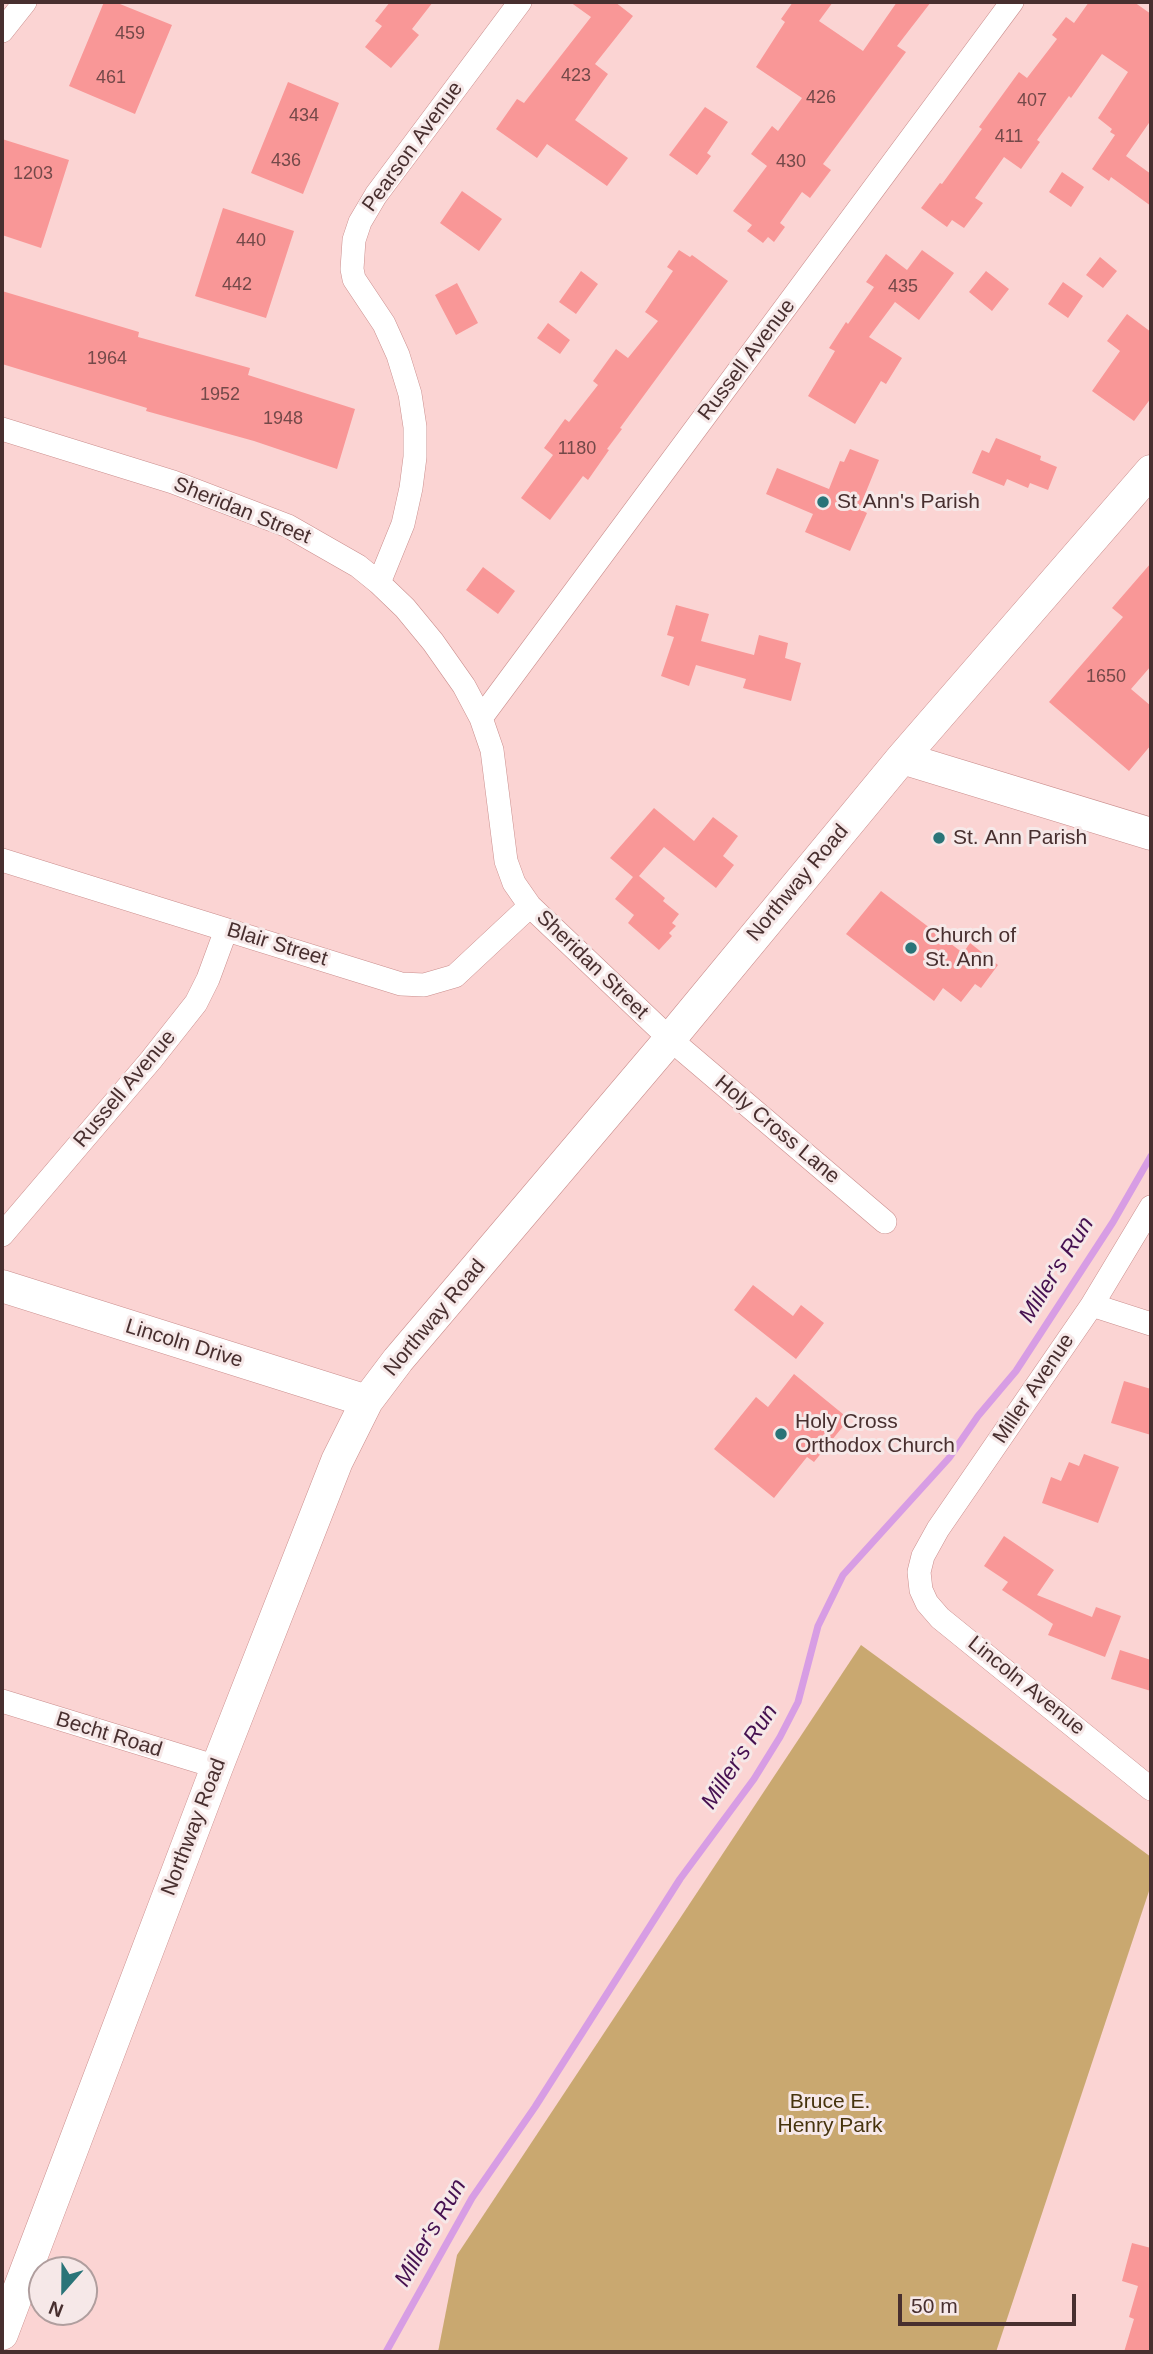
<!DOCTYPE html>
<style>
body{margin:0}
#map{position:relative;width:1153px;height:2354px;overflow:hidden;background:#fbd4d3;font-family:Helvetica,sans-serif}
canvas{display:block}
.frame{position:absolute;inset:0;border:4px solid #482f2f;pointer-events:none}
.north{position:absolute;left:28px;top:2256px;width:70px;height:70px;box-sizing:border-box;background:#f6e8e8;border:2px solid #b09e9e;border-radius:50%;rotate:201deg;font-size:19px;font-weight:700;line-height:28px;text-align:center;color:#482f2f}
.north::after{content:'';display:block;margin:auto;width:24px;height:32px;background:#2a7478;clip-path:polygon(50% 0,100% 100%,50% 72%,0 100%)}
.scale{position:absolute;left:898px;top:2294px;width:178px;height:32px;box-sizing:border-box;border:4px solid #482f2f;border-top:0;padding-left:9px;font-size:21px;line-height:24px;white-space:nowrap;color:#482f2f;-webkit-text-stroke:5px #f6e8e8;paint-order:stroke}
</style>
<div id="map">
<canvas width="1153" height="2354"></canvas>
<div class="frame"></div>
<div class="north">N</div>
<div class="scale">50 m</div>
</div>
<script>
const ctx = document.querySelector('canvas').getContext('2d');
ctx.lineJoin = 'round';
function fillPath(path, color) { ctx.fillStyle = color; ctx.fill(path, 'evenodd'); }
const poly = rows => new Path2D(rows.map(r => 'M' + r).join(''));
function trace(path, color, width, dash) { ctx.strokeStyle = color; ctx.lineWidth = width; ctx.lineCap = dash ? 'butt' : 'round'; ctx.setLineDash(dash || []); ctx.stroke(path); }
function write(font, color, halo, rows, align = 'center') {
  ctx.font = font + ' Helvetica,sans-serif'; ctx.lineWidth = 6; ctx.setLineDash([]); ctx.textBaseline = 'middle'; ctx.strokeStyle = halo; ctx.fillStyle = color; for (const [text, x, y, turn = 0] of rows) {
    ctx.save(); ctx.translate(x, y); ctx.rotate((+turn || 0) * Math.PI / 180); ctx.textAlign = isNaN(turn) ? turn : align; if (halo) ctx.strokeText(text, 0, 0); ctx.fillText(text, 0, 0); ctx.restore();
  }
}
const green = poly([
 [861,1645,1151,1857,1151,1885,996,2352,438,2352,457,2255]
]);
const stream = poly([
 [386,2352,472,2198,535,2107,680,1879,754,1779,780,1737,798,1702,818,1626,843,1575,949,1458,978,1416,1016,1371,1113,1222,1151,1156]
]);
const building = poly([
 [104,2,115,2,172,25,135,114,69,86],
 [390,2,433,2,412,29,419,35,391,68,365,47,382,26,375,21],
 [570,2,615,2,633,16,595,64,608,74,575,120,628,158,607,186,547,144,537,158,496,129,517,99,524,103,591,17],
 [793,2,833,2,819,21,863,51,897,2,931,2,897,46,906,52,823,164,831,170,810,198,802,192,780,223,785,227,774,242,768,237,763,243,747,231,752,225,733,211,767,166,751,154,772,126,778,131,802,98,756,67,785,22,781,19],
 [1089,2,1134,2,1151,14,1151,120,1126,156,1151,174,1151,206,1111,177,1109,181,1092,169,1115,135,1110,132,1112,129,1098,118,1128,72,1102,54,1071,98,1069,96,1037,140,1040,142,1021,169,1004,157,975,198,983,203,964,228,952,220,947,227,921,208,940,183,942,184,982,129,979,127,1019,72,1027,78,1057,39,1052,35,1066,17,1074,23],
 [288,82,339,103,303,194,251,173],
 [705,107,728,122,707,153,711,156,697,175,669,155],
 [2,139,69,160,41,248,2,235],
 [1062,172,1084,187,1071,207,1049,192],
 [462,191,502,219,479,251,440,223],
 [223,208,294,231,266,318,195,296],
 [679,250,690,257,692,255,728,281,620,428,622,429,607,449,609,450,588,480,583,476,550,520,521,498,553,455,544,448,565,419,569,422,598,385,593,381,616,349,628,358,658,321,645,312,673,271,667,267],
 [922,250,954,273,919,320,895,302,869,337,902,358,886,384,881,381,855,424,808,396,835,351,829,348,846,322,848,324,874,287,866,282,886,254,907,270],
 [1100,257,1117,271,1103,288,1086,275],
 [581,271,598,284,576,314,559,302],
 [986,271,1009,289,992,311,969,292],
 [1063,282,1083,296,1068,318,1048,304],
 [457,283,478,323,456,335,435,295],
 [2,291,139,332,138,337,250,368,248,375,355,409,337,469,254,441,146,411,147,408,2,364],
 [1127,314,1151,332,1151,398,1134,421,1092,391,1120,351,1107,341],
 [548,323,570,340,560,354,537,338],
 [996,438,1041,456,1040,460,1057,467,1048,490,1030,483,1028,488,1007,479,1004,486,972,473,982,450,989,453],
 [850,449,879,460,859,509,867,513,850,551,805,532,813,514,766,494,777,468,829,489,840,461,844,462],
 [1151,563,1151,666,1131,689,1151,706,1151,745,1129,771,1049,702,1123,617,1112,608],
 [483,567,515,591,498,614,466,590],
 [676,605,709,614,701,641,754,655,759,635,788,643,785,658,801,663,791,701,743,688,746,679,696,665,689,686,661,676,674,637,667,635],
 [654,808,694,841,713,817,738,836,723,856,734,865,716,888,664,847,639,876,665,898,663,901,679,914,672,923,676,926,669,933,672,936,659,950,628,923,634,915,615,899,633,877,610,858],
 [881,891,963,953,970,943,998,965,981,988,975,984,961,1002,943,988,934,1001,846,934],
 [753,1285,793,1316,801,1305,824,1323,796,1359,734,1310],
 [794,1374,849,1419,814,1462,807,1457,774,1498,714,1449,756,1397,768,1407],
 [1124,1381,1151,1389,1151,1435,1111,1423],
 [1084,1454,1119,1467,1098,1523,1042,1503,1051,1477,1061,1481,1069,1462,1079,1466],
 [1004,1536,1054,1570,1037,1595,1092,1617,1096,1607,1121,1616,1105,1657,1048,1635,1053,1624,1002,1590,1008,1582,984,1566],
 [1120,1650,1151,1660,1151,1691,1111,1679],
 [1132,2243,1151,2248,1151,2352,1124,2352,1134,2319,1129,2317,1138,2286,1122,2281]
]);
const street = poly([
 [2,31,25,2],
 [2,429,173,482,288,526,358,566,379,583,405,608,433,642,464,686,481,718,492,750,506,861,514,883,530,906,670,1039,885,1222],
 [379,583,403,524,411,488,415,457,415,427,410,394,398,355,384,324,354,279,352,269,354,240,360,222,376,195,520,2],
 [481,718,1012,2],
 [2,860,401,984,424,985,455,976,530,906],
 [1151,1207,1092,1305,938,1529,923,1556,919,1572,921,1590,927,1603,940,1618,1151,1789],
 [2,1235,151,1060,196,1003,208,979,226,930],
 [1092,1305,1151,1324],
 [2,1701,217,1767]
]);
const secondary = poly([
 [902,758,1151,834],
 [2,1286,367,1401],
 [2,2334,217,1767,337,1461,367,1401,398,1360,670,1039,902,758,1151,471]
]);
const markers = [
 [823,502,7,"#2a7478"],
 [939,838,7,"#2a7478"],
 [911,948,7,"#2a7478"],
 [781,1434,7,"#2a7478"]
];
const numberNames = [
 ["459",130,34],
 ["423",576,76],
 ["461",111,78],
 ["426",821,98],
 ["407",1032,101],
 ["434",304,116],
 ["411",1009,137],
 ["436",286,161],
 ["430",791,162],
 ["1203",33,174],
 ["440",251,241],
 ["442",237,285],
 ["435",903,287],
 ["1964",107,359],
 ["1952",220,395],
 ["1948",283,419],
 ["1180",577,449],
 ["1650",1106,677]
];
const streetNames = [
 ["Pearson Avenue",413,147,-54],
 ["Russell Avenue",747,360,-53],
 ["Sheridan Street",242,511,22],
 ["Northway Road",798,883,-50],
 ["Blair Street",277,945,17],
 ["Sheridan Street",592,965,44],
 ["Russell Avenue",125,1089,-50],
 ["Holy Cross Lane",777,1130,40],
 ["Northway Road",435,1318,-50],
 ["Lincoln Drive",184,1344,17],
 ["Miller Avenue",1034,1389,-56],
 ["Lincoln Avenue",1026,1686,39],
 ["Becht Road",109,1735,17],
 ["Northway Road",194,1827,-69]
];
const poiNames = [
 ["St Ann's Parish",837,502],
 ["St. Ann Parish",953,838],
 ["Church of",925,936],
 ["St. Ann",925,960],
 ["Holy Cross",795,1422],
 ["Orthodox Church",795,1446]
];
const parkNames = [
 ["Bruce E.",830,2102],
 ["Henry Park",830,2126]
];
const waterNames = [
 ["Miller's Run",1057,1270,-58],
 ["Miller's Run",740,1757,-57],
 ["Miller's Run",431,2233,-60]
];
fillPath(green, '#c9a870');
trace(stream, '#d79de4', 7);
fillPath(building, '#f99797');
trace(street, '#ca8e8d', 24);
trace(secondary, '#ca8e8d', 33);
trace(street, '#fff', 23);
trace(secondary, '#fff', 32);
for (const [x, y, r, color] of markers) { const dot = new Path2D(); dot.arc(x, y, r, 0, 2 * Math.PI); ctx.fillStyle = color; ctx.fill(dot); trace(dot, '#f6e8e8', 2.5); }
write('18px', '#744949', null, numberNames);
write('21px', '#482f2f', '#f6e8e8', streetNames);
write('21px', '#482f2f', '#f6e8e8', poiNames, 'left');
write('21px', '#46330d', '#f6e8e8', parkNames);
write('italic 23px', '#451050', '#f6e8e8', waterNames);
</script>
